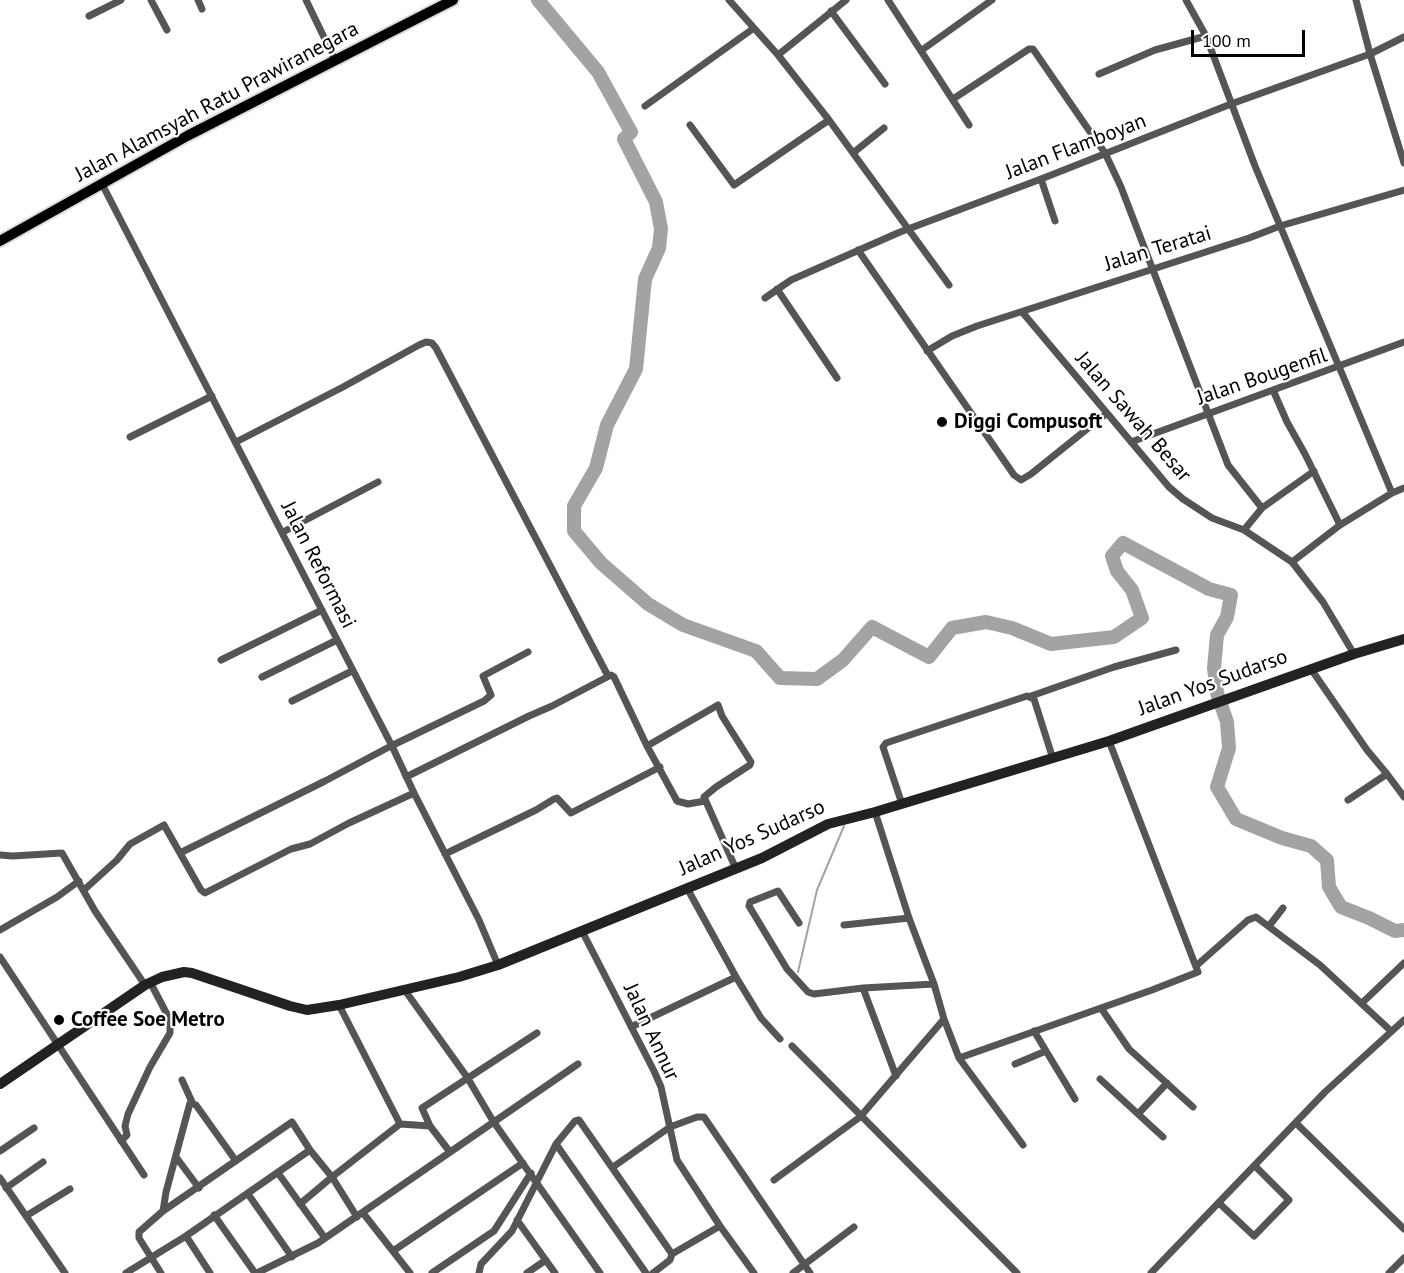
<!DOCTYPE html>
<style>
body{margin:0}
#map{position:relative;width:1404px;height:1273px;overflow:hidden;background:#fff;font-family:"PT Sans",sans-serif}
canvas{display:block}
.scale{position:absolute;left:1191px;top:30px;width:114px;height:27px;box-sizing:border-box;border:3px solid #000;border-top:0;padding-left:8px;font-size:18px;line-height:21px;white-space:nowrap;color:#000;-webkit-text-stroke:4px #fff;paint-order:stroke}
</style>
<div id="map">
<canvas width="1404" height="1273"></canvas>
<div class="scale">100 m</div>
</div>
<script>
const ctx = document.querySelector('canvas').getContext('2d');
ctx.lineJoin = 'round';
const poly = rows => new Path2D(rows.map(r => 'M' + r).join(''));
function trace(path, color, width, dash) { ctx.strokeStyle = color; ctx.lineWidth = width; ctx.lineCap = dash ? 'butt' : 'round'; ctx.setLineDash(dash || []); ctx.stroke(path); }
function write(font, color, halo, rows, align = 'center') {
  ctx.font = font + ' "PT Sans",sans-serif'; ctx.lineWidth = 4.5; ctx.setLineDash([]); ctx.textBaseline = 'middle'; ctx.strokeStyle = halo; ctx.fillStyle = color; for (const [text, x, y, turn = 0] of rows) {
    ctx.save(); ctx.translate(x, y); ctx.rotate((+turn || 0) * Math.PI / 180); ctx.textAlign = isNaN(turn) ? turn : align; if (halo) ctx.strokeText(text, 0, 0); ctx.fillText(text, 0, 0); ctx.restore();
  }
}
const stream = poly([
 [798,972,817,890,844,826]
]);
const river = poly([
 [538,0,598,72,631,132,624,139,656,202,661,229,659,248,645,279,636,369,607,425,596,468,574,506,574,531,601,563,648,604,683,625,756,651,780,678,817,679,843,660,872,627,929,657,952,628,986,622,1012,628,1051,644,1114,637,1142,618,1132,590,1117,571,1112,556,1123,543,1209,589,1231,595,1227,617,1217,635,1214,668,1217,693,1227,722,1229,748,1217,787,1236,819,1282,838,1311,846,1327,860,1329,887,1341,907,1369,918,1395,931,1404,930]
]);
const street = poly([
 [151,0,167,30],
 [198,0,202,9],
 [306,0,335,60],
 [729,0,778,55,829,120,949,285],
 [888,0,969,125],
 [1186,0,1206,36,1255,166,1392,493],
 [1356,0,1370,54,1404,163],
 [831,11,885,84],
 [89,16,121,0],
 [922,50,992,0],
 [778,55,846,0],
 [1099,74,1155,50,1206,36],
 [953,99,1029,49,1033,49,1086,126,1105,153,1121,187,1228,465,1262,508,1244,530],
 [645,106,754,28],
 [690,125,734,185,829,120],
 [853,153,884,128],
 [1041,179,1055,221],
 [102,184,392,746,414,793,479,920,498,965],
 [858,250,1014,475,1021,480,1031,474,1107,413],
 [777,289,837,378],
 [765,298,791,280,900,232,1041,179,1231,104,1370,54,1404,37],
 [1023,313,1169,487,1183,499,1212,518,1244,530,1292,562,1323,602,1354,654],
 [927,351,952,336,977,326,1249,238,1280,226,1404,190],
 [1273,390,1287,422,1305,454,1340,525],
 [130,437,212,396],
 [236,442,343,387,419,345,426,342,432,343,436,348,608,676],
 [1131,442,1404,342],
 [1262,508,1314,471],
 [283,532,378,482],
 [1292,562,1340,525,1392,493,1404,488],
 [221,660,322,610],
 [1311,669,1367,750,1387,774,1348,800],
 [262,677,337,640],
 [1031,696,1114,667,1176,650],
 [292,701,352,671],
 [647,746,718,705,722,716,751,762,750,765,716,787,704,797,736,869],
 [1387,774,1404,797],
 [406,777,529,716,552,706,611,675,614,677,647,746,677,801,688,804,705,801],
 [902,804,883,747,886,743,1027,696,1034,699,1053,759],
 [180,853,325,781,389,747,484,701,491,695,483,676,528,652],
 [445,854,536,810,554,799,557,798,571,813,660,767],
 [0,855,13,856,62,853,95,911,145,985],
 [687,888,736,977,761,1018,780,1039],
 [84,890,117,860,130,844,164,825,201,890,205,893,291,849,310,844,349,823,414,793],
 [799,923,778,891,750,902,749,906,787,969,808,992,814,994,863,988],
 [844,925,909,918],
 [1269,926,1283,908],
 [0,930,57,897,79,881],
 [582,931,654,1071,661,1087,677,1160,720,1226,754,1273],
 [0,957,144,1175],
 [1196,966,1248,920,1256,917,1320,965,1391,1031],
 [404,989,467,1077,493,1121,600,1273],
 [1362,1003,1404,963],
 [339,1005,400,1124],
 [1101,1008,1129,1049,1193,1107],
 [944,1019,959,1058,1023,1145],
 [631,1027,736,977],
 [1034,1031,1075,1099],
 [792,1046,1017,1273],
 [959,1058,1152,990,1198,972,1109,741],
 [1015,1064,1046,1051],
 [896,1076,863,988,934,984],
 [1100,1079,1163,1137],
 [182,1080,192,1102],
 [1138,1114,1167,1083],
 [1296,1123,1404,1229],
 [430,1126,422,1108,537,1033],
 [121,1141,127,1135,125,1126,128,1114,150,1067,170,1033,170,1020,150,982],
 [556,1144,646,1273],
 [0,1151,34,1128],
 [176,1157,199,1188],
 [613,1167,670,1127,697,1117,704,1117,810,1273],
 [278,1173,325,1238],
 [0,1178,65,1273],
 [774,1180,860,1117,944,1019,934,984,909,918,875,812],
 [6,1188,43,1162],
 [248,1194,292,1257],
 [1219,1203,1254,1236,1289,1200,1255,1166],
 [300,1204,332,1177,357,1217],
 [163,1211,166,1192,190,1103,196,1105,236,1161],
 [363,1213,410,1273],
 [214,1215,255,1273],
 [26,1216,70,1189],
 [517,1220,555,1273],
 [186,1236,210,1273],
 [393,1251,523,1163],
 [672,1254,720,1226],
 [126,1273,186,1236,310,1150],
 [161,1273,139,1238,139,1232,163,1211,292,1122,310,1150,332,1177,400,1124,430,1126,450,1152],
 [257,1273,318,1243,578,1064],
 [432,1273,494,1231,531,1173],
 [479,1273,481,1264,512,1231,556,1144,575,1121,579,1120,672,1254,670,1260,653,1273],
 [527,1273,546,1260],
 [793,1273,854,1227],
 [1151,1273,1325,1092,1404,1020],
 [1389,1273,1404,1258]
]);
const secondary = poly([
 [0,1084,145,985,162,977,184,972,192,973,290,1006,307,1010,339,1005,459,977,498,965,762,858,828,824,875,812,1109,741,1354,654,1404,639]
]);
const primary = poly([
 [0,241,187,136,453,0]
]);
const markers = [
 [942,422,6,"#000"],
 [59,1020,6,"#000"]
];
const streetNames = [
 ["Jalan Alamsyah Ratu Prawiranegara",217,102,-28],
 ["Jalan Flamboyan",1076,147,-21],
 ["Jalan Teratai",1158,249,-17],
 ["Jalan Bougenfil",1262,377,-19],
 ["Jalan Sawah Besar",1133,417,49],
 ["Jalan Reformasi",318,565,63],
 ["Jalan Yos Sudarso",1213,683,-20],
 ["Jalan Yos Sudarso",752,838,-24],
 ["Jalan Annur",651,1032,65]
];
const poiNames = [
 ["Diggi Compusoft",954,422],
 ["Coffee Soe Metro",71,1020]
];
trace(stream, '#a3a3a3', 2);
trace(river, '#a3a3a3', 14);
trace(primary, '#dbdbdb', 14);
trace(street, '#555', 7);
trace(secondary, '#222', 10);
trace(primary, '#000', 10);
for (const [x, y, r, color] of markers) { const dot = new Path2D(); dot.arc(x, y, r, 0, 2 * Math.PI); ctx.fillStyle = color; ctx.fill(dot); trace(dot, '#fff', 2); }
write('21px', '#000', '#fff', streetNames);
write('bold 21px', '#000', '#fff', poiNames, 'left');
</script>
